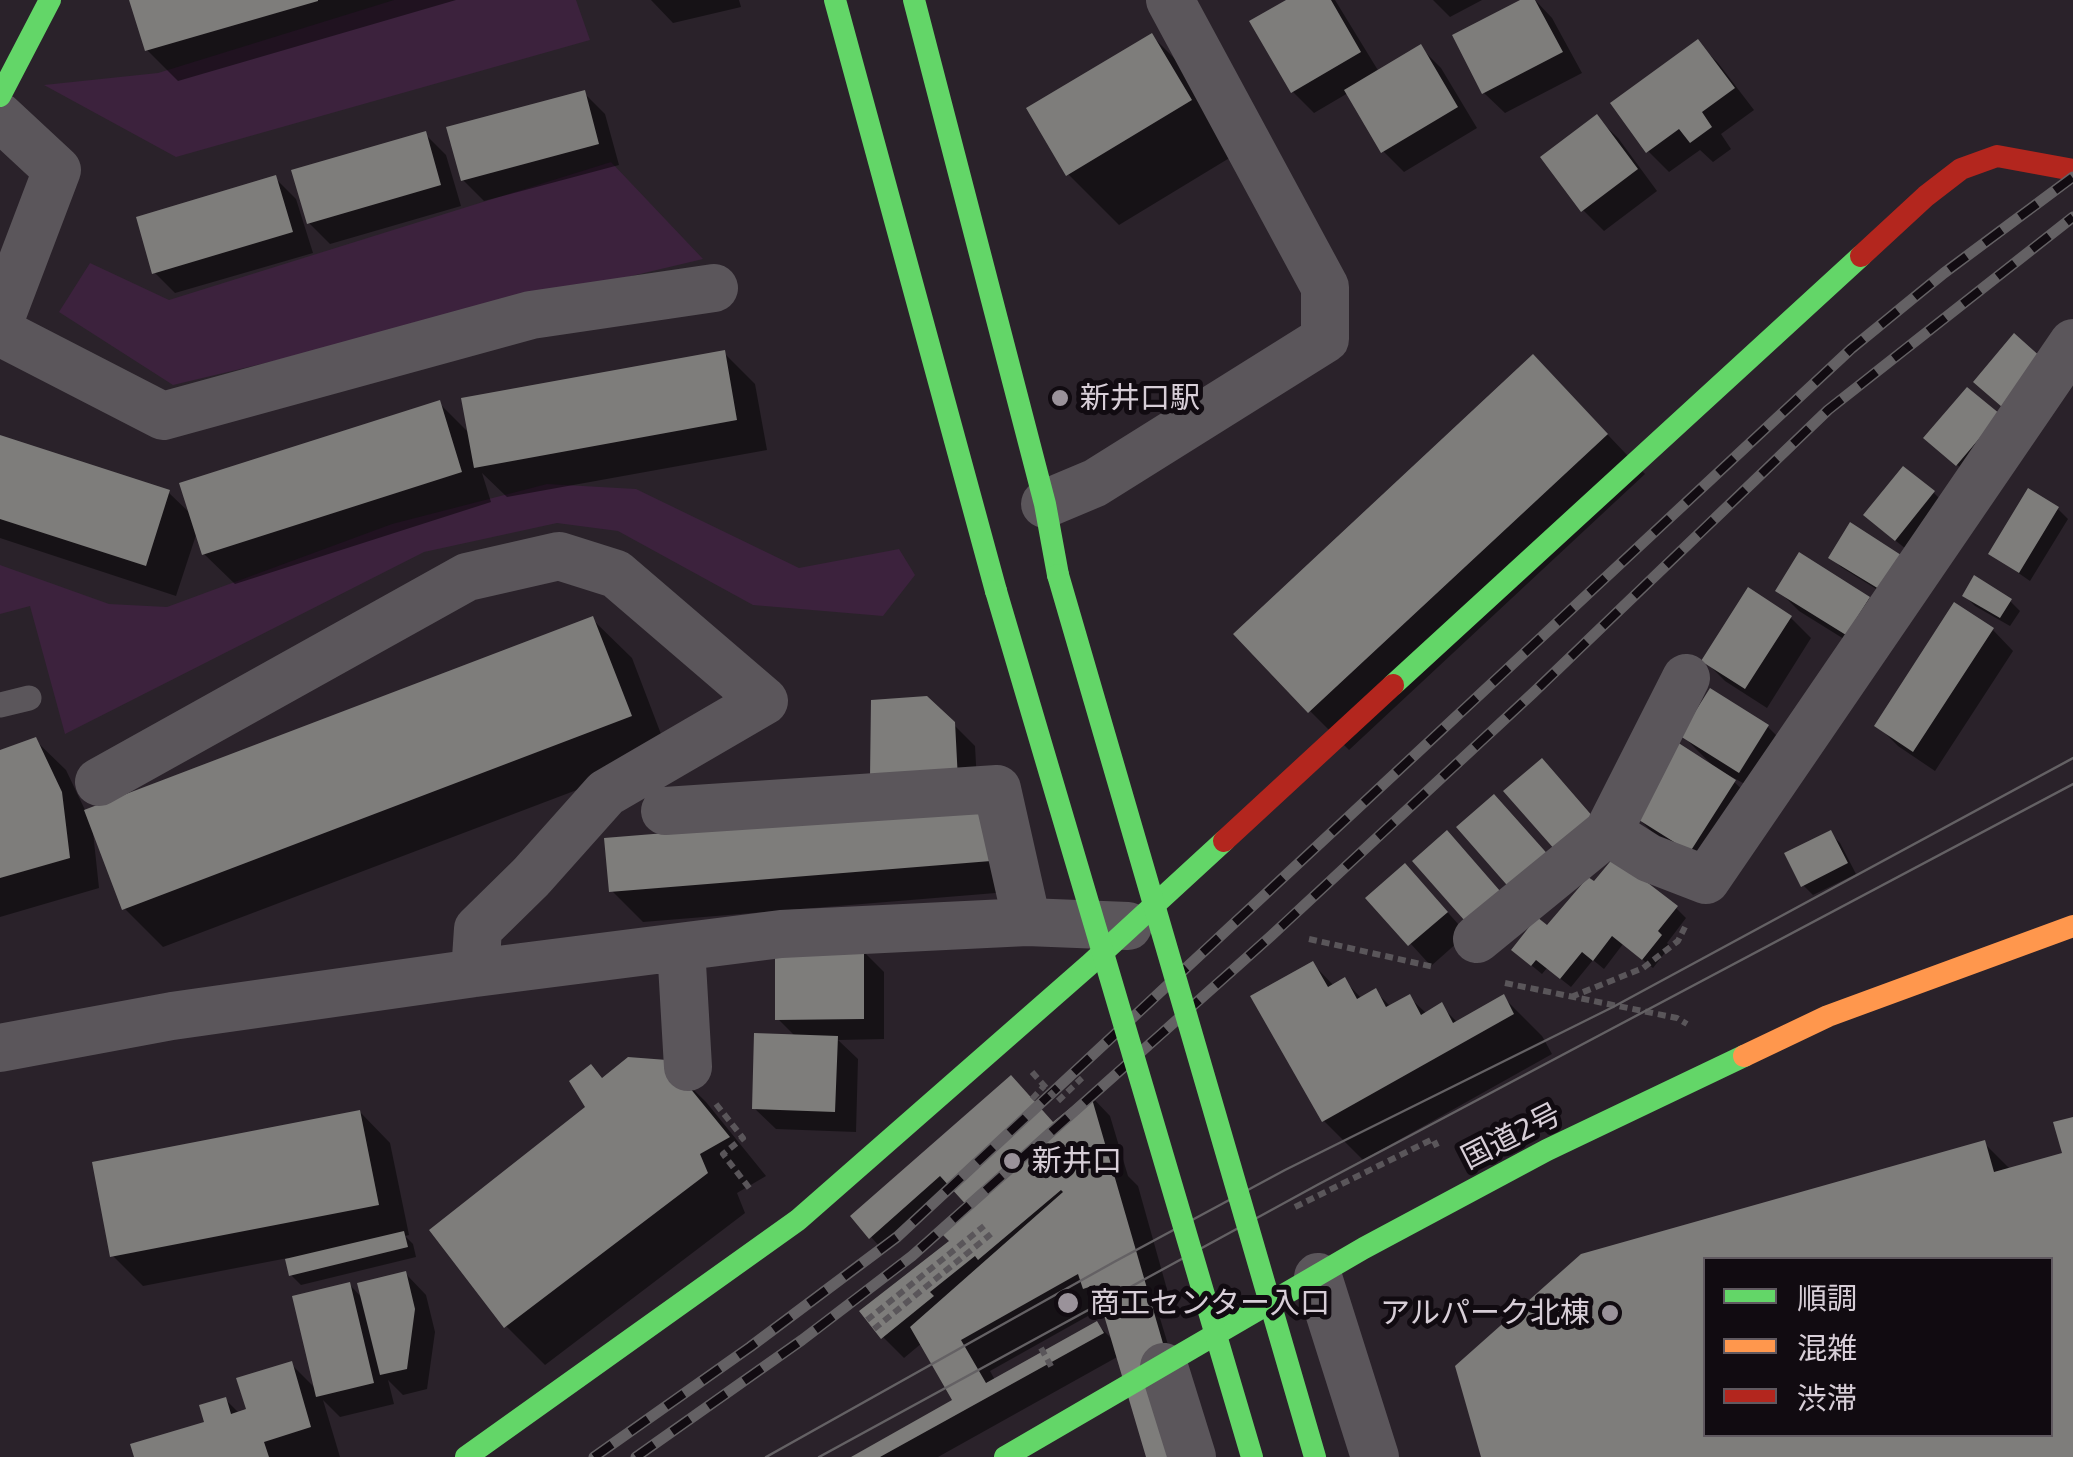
<!DOCTYPE html>
<meta charset="utf-8">
<style>
body{margin:0}
#map{position:relative;width:2073px;height:1457px;overflow:hidden;background:#2a222a;font-family:"Exo 2","Noto Sans JP",sans-serif}
canvas{display:block}
.legend{position:absolute;left:1703px;top:1257px;width:350px;height:180px;box-sizing:border-box;background:#110b11;border:2px solid #605960;margin:0;padding:12px 18px;list-style:none;font-size:30px;color:#d7ced7}
.legend li{display:flex;align-items:center;gap:20px;height:50px}
.legend b{width:50px;border:2px solid #605960}
</style>
<div id="map">
<canvas width="2073" height="1457"></canvas>
<ul class="legend">
<li><b style="height:12px;background:#63d668"></b>順調</li>
<li><b style="height:12px;background:#ff974d"></b>混雑</li>
<li><b style="height:12px;background:#b3261e"></b>渋滞</li>
</ul>
</div>
<script>
const ctx = document.querySelector('canvas').getContext('2d');
ctx.lineJoin = 'round';
function fillPath(path, color) { ctx.fillStyle = color; ctx.fill(path, 'evenodd'); }
const poly = rows => new Path2D(rows.map(r => 'M' + r).join(''));
function trace(path, color, width, dash) { ctx.strokeStyle = color; ctx.lineWidth = width; ctx.lineCap = dash ? 'butt' : 'round'; ctx.setLineDash(dash || []); ctx.stroke(path); }
function write(font, color, halo, rows, align = 'center') {
  ctx.font = font + ' "Exo 2","Noto Sans JP",sans-serif'; ctx.lineWidth = 10; ctx.setLineDash([]); ctx.textBaseline = 'middle'; ctx.strokeStyle = halo; ctx.fillStyle = color; for (const [text, x, y, turn = 0] of rows) {
    ctx.save(); ctx.translate(x, y); ctx.rotate((+turn || 0) * Math.PI / 180); ctx.textAlign = isNaN(turn) ? turn : align; if (halo) ctx.strokeText(text, 0, 0); ctx.fillText(text, 0, 0); ctx.restore();
  }
}
const green = poly([
 [394,0,576,0,590,40,176,157,44,85,158,73],
 [611,162,703,259,173,385,59,312,90,263,169,300],
 [547,484,636,489,799,568,899,549,915,575,883,616,753,605,618,531,557,523,424,552,65,734,30,606,0,614,0,565,109,604,167,607,392,524]
]);
const shadow = poly([
 [132,0,456,0,178,81,147,50],
 [651,0,739,0,741,7,673,23],
 [1291,0,1335,0,1379,72,1420,47,1441,68,1477,128,1404,172,1383,151,1348,93,1314,113,1293,92,1253,22],
 [1433,0,1482,0,1450,17],
 [1525,0,1535,0,1552,18,1582,73,1505,113,1484,93],
 [1152,36,1203,87,1241,151,1119,225,1068,174],
 [1697,42,1718,63,1754,110,1721,134,1731,149,1713,162,1700,150,1669,172,1648,151],
 [584,93,605,114,619,165,484,201,463,180],
 [1597,118,1618,138,1657,191,1604,231,1583,210],
 [425,134,446,155,461,206,330,244,309,223],
 [275,178,296,199,313,253,175,293,154,272],
 [724,353,755,384,767,450,507,497,482,473,491,502,235,584,204,554,197,532,176,596,0,538,0,438,169,493,192,515,439,403,470,434],
 [1572,397,1645,474,1349,750,1310,711],
 [1998,416,1968,474,1937,448],
 [1934,493,1943,502,1906,549,1876,525],
 [2058,509,2068,519,2030,581,1991,554],
 [1800,556,1869,599,1890,620,1868,654,1799,611,1778,590],
 [1831,557,1899,557,1889,597,1841,567],
 [1965,596,2010,601,2020,611,2010,626,1975,606],
 [1790,617,1811,638,1767,708,1725,681,1704,660],
 [592,619,632,658,669,755,163,947,124,908,93,832,99,888,0,917,0,752,35,740,66,770,86,812],
 [1993,630,2013,651,1935,771,1898,746,1877,725],
 [1711,692,1768,727,1789,748,1760,792,1726,774,1756,803,1712,871,1655,835,1634,814,1711,764,1683,736],
 [874,703,953,724,975,746,978,800],
 [985,809,1020,891,643,922,612,891],
 [1830,833,1840,843,1856,874,1813,895,1803,885],
 [1426,888,1467,934,1431,966,1369,898],
 [1676,908,1686,918,1667,943,1670,946,1653,968,1623,944,1604,969,1593,960,1571,987,1547,968,1542,974,1525,960,1547,928],
 [863,951,884,972,884,1039,838,1040,858,1059,856,1132,776,1129,754,1108,796,1037,778,1019],
 [1313,964,1334,986,1344,980,1362,999,1375,991,1391,1007,1409,997,1427,1014,1441,1006,1458,1023,1503,997,1542,1036,1552,1054,1363,1160,1324,1121],
 [666,1063,706,1102,766,1176,737,1193,745,1213,545,1365,506,1326,589,1108,603,1080],
 [1010,1079,1054,1124,1090,1095,1110,1116,1128,1176,1138,1186,1170,1300,1156,1305,1202,1457,1149,1457,1119,1356,938,1457,856,1457,957,1401,922,1343,904,1358,883,1337,974,1209,951,1184,880,1247,871,1237],
 [1104,1307,1114,1341,1097,1324,995,1380,990,1371],
 [360,1112,390,1143,409,1235,405,1236,413,1244,416,1257,301,1285,291,1275,288,1258,143,1286,112,1255],
 [2073,1119,2073,1457,1484,1457,1582,1257,1984,1143,2011,1170,2065,1155],
 [1706,1260,2050,1260,2050,1434,1706,1434],
 [406,1274,426,1295,435,1332,427,1389,403,1395,388,1380,394,1404,340,1417,323,1400,340,1457,136,1457,207,1424,225,1399,240,1414,249,1410,291,1364,318,1391,349,1284,364,1300]
]);
const building = poly([
 [129,0,318,0,318,1,145,51],
 [1286,0,1331,0,1361,52,1291,93,1249,21],
 [1520,0,1535,0,1563,52,1482,94,1452,35],
 [1152,33,1192,100,1066,176,1026,108],
 [1698,39,1735,88,1702,112,1712,127,1690,143,1679,129,1646,153,1610,103],
 [1421,44,1458,107,1381,153,1344,90],
 [585,90,599,144,461,181,446,127],
 [1597,114,1638,169,1581,212,1540,157],
 [426,131,441,185,307,224,291,170],
 [276,175,293,232,152,274,136,217],
 [2014,333,2043,359,2002,407,1973,382],
 [725,350,737,420,474,468,461,398],
 [1533,354,1608,434,1308,713,1233,634],
 [1967,387,2000,414,1956,466,1923,438],
 [440,400,462,472,202,555,179,483],
 [0,435,170,490,146,566,0,519],
 [1903,466,1935,491,1895,541,1863,515],
 [2028,488,2059,507,2019,573,1988,554],
 [1850,522,1901,555,1879,589,1828,558],
 [1799,552,1870,597,1846,635,1775,591],
 [1974,575,2012,599,2000,618,1962,596],
 [1748,587,1792,616,1745,689,1701,661],
 [1954,602,1994,628,1913,752,1874,726],
 [593,616,632,716,122,910,84,810],
 [1710,688,1769,725,1739,773,1680,736],
 [927,696,955,722,958,780,870,778,871,700],
 [36,737,62,792,70,858,0,878,0,750],
 [1677,742,1736,780,1690,852,1631,815],
 [1542,758,1594,818,1556,851,1503,791],
 [1494,794,1552,859,1513,892,1456,827],
 [986,807,991,861,609,892,604,838],
 [1447,830,1507,899,1472,929,1412,861],
 [1831,830,1848,863,1801,887,1784,853],
 [1614,857,1678,906,1658,931,1662,935,1642,960,1612,936,1593,961,1582,952,1560,979,1536,960,1531,966,1511,950,1537,917,1547,925,1588,877,1594,881],
 [1405,863,1448,912,1408,946,1365,898],
 [864,948,864,1019,775,1020,775,949],
 [1313,961,1328,987,1345,977,1357,999,1376,988,1386,1007,1410,994,1421,1015,1442,1002,1453,1023,1504,994,1514,1014,1322,1122,1250,996],
 [754,1033,838,1036,835,1112,752,1109],
 [628,1057,667,1060,730,1137,700,1154,708,1173,504,1328,429,1230,585,1107,569,1081,591,1064,602,1078],
 [1011,1075,1053,1122,1090,1092,1196,1457,1146,1457,1095,1285,1083,1289,1078,1274,961,1340,986,1383,1097,1321,1104,1333,880,1457,851,1457,952,1400,910,1327,1063,1192,1061,1190,978,1260,975,1256,930,1292,934,1296,881,1339,859,1311,949,1241,942,1234,970,1209,940,1176,869,1239,850,1216],
 [360,1110,379,1205,110,1257,92,1162],
 [2073,1117,2073,1457,1481,1457,1455,1366,1581,1254,1985,1140,1994,1172,2062,1153,2053,1122],
 [1706,1260,2050,1260,2050,1434,1706,1434],
 [404,1231,408,1247,289,1276,285,1259],
 [406,1271,415,1309,407,1369,380,1375,357,1283],
 [350,1282,374,1383,316,1397,292,1296],
 [292,1361,311,1427,264,1442,269,1457,134,1457,130,1444,204,1422,199,1405,226,1397,231,1414,246,1409,236,1378]
]);
const path = poly([
 [1309,939,1434,967],
 [1505,983,1677,1018,1687,1024],
 [1571,997,1643,968,1678,941,1685,927],
 [1032,1099,1044,1086],
 [1058,1101,1082,1078],
 [716,1104,743,1138,723,1154,750,1189],
 [1295,1207,1433,1139,1437,1147],
 [867,1320,984,1226],
 [874,1329,991,1234],
 [1041,1348,1052,1368]
]);
const lane = poly([
 [0,705,29,698]
]);
const street = poly([
 [0,117,57,170,0,320],
 [0,332,163,416,531,315,714,288],
 [1045,504,1095,483,1325,339,1325,287,1170,0],
 [99,782,467,577,559,556,616,574,764,701,606,793,531,877,478,929,475,973],
 [665,811,997,789,1027,922],
 [1608,832,1686,678],
 [1477,939,1608,832,1649,858,1706,880,2073,343],
 [681,947,688,1067],
 [0,1048,172,1016,475,973,781,934,1027,922,1128,926],
 [1318,1277,1375,1457],
 [1164,1367,1192,1457]
]);
const fast = poly([
 [835,0,996,591],
 [914,0,1045,504,1058,575],
 [0,96,50,0],
 [1393,685,1861,256],
 [466,1457,798,1220,1089,965,1224,841],
 [1005,1457,1364,1248,1547,1150,1744,1056]
]);
const slow = poly([
 [1744,1056,1828,1016,2073,926]
]);
const jam = poly([
 [1861,256,1926,196,1961,169,1997,156,2073,170],
 [1224,841,1393,685]
]);
const tram = poly([
 [766,1457,1114,1262,1285,1170,1613,1007,2073,758],
 [819,1457,1319,1184,2073,784]
]);
const rail = poly([
 [594,1457,750,1347,897,1237,1851,349,1944,273,2073,177],
 [636,1457,802,1340,912,1256,1271,936,1533,693,1828,410,2073,217]
]);
const pathBridge = poly([
 [1032,1072,1058,1101]
]);
const fastBridge = poly([
 [1058,575,1315,1457],
 [996,591,1252,1457]
]);
const markers = [
 [1060,398,10,"#9a929a"],
 [1012,1161,10,"#9a929a"],
 [1068,1303,12,"#9a929a"],
 [1610,1313,10,"#9a929a"]
];
const poiNames = [
 ["新井口駅",1080,398],
 ["新井口",1032,1161],
 ["商工センター入口",1090,1303],
 ["アルパーク北棟",1590,1313,"right"]
];
const streetNames = [
 ["国道2号",1511,1136,-27]
];
fillPath(green, '#3c223d');
fillPath(shadow, '#0007');
fillPath(building, '#7e7d7b');
trace(path, '#5a565a', 6, [8, 5]);
trace(lane, '#5b565b', 25);
trace(street, '#5b565b', 48);
trace(fast, '#63d668', 22);
trace(slow, '#ff974d', 22);
trace(jam, '#b3261e', 22);
trace(tram, '#646164', 2.5);
trace(rail, '#646164', 11);
trace(rail, '#110b11', 8, [22]);
trace(pathBridge, '#5a565a', 6, [8, 5]);
trace(fastBridge, '#63d668', 22);
for (const [x, y, r, color] of markers) { const dot = new Path2D(); dot.arc(x, y, r, 0, 2 * Math.PI); ctx.fillStyle = color; ctx.fill(dot); trace(dot, '#110b11', 4); }
write('30px', '#d7ced7', '#110b11', poiNames, 'left');
write('30px', '#d7ced7', '#110b11', streetNames);
</script>
